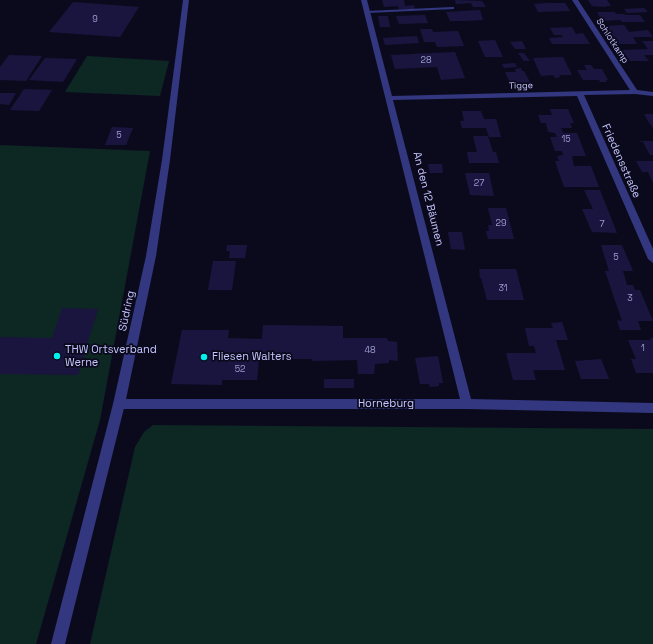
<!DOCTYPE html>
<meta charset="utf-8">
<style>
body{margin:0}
canvas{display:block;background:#0b0a1d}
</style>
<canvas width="653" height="644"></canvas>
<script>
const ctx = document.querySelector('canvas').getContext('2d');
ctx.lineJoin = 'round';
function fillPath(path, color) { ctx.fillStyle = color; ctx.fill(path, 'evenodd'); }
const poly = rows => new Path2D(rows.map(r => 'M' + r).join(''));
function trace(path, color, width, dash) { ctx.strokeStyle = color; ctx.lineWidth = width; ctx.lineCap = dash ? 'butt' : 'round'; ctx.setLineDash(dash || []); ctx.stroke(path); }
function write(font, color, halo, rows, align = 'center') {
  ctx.font = font + ' "Space Grotesk",sans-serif'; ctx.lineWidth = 3.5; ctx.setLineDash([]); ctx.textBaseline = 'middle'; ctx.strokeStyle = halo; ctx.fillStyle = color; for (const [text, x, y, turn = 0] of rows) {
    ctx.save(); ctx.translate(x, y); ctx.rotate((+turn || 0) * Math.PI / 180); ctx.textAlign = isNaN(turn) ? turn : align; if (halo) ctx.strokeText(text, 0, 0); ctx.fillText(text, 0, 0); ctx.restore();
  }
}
const green = poly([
 [87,56,169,61,160,96,65,92],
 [0,145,150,151,100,420,36,644,0,644],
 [153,425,653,429,653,644,90,644,135,447,144,432]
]);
const building = poly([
 [382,0,404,0,405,6,414,5,415,9,399,9,398,6,384,7],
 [455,0,482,1,486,7,473,7,471,3,456,4],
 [588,0,607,0,611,6,606,6,607,7,592,6],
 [73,2,139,7,120,37,49,32],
 [547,3,565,3,570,11,538,12,534,4],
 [644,8,648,12,627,13,624,9],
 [480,10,483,20,467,21,450,21,446,12],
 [597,12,615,12,616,14,624,14,625,15,640,15,645,22,622,22,620,20,602,21],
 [425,15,428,23,399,24,396,16],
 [378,16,388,16,390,27,380,27],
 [624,25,629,32,648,30,653,37,633,37,637,44,618,44,606,26],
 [572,27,576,34,583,33,590,44,552,44,549,38,563,37,561,35,554,35,550,28],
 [420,29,432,29,433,32,458,31,464,46,437,47,435,42,424,42],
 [417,36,419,43,385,45,383,38],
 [495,40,503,57,485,57,478,41],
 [522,41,526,49,515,49,510,42],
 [642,41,653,41,653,55,644,55,649,61,630,61,622,50,648,49],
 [455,52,465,78,441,80,437,67,395,69,391,55],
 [518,53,524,53,530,61,524,61],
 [9,55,42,56,26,81,0,80,0,67],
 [563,57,572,75,559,75,561,77,555,78,553,75,541,76,533,58],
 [45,58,77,59,63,82,29,80],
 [515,63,517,67,504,68,502,64],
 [584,65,591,65,594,69,602,69,608,80,606,80,607,82,600,82,599,80,583,80,577,70,587,70],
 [521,68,522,71,524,71,532,86,512,87,505,72,516,72,515,69],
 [24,89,52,90,39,111,10,110],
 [0,93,16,93,9,105,0,104],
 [550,109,568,109,574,123,570,123,572,128,561,128,563,133,577,133,586,156,572,156,574,166,591,166,599,187,564,187,555,161,559,161,557,156,563,155,562,151,555,151,550,137,557,137,555,133,548,132,546,123,541,123,538,115,552,115],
 [462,111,481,111,484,119,496,119,501,137,489,137,486,128,462,128,460,121,464,121],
 [644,114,653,114,653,128,648,121],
 [112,127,133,128,126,145,105,145],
 [473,136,488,136,493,152,496,152,499,163,469,163,467,152,477,152],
 [638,141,653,141,653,155,650,155,643,142],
 [636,161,653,161,653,183,648,172,642,172],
 [428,164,442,164,443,173,430,173],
 [465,173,489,173,494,196,470,195],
 [584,190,600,190,617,233,592,232,582,209,593,209],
 [488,208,506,208,514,239,488,239,486,231,489,231,488,225,492,225],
 [448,232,462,232,465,250,451,249],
 [227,245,247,245,245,258,229,258,230,251,226,251],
 [601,245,622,245,633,271,623,271,627,285,633,285,635,290,640,290,653,321,638,321,641,330,620,330,617,320,622,321,605,271,609,271],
 [213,261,236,261,232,290,208,290],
 [479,269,516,269,524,300,487,300,481,278,480,278,479,274,480,275],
 [62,308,98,309,78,375,0,374,0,337,52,338],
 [562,322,568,340,556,340,565,370,533,370,536,380,513,380,506,353,536,353,534,346,529,346,525,328,553,328,551,323],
 [263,325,343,326,343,338,387,338,388,341,397,342,398,361,389,360,389,363,375,364,374,374,358,374,357,360,312,361,312,359,259,359,257,380,222,380,222,385,171,384,182,330,229,330,228,338,262,339],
 [650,338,653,338,653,373,636,373,631,359,636,359,628,340,651,340],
 [438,356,443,383,439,383,439,386,430,387,429,384,420,384,415,358],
 [601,359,609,379,581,379,575,361],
 [324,379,354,379,354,388,324,388]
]);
const service = poly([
 [452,7,454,7,454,9,367,13,365,12,367,11,452,7]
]);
const minor = poly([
 [361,0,367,0,392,96,630,90,572,0,578,0,637,90,653,92,653,96,635,94,584,95,653,249,653,263,648,259,577,96,393,100,471,399,653,403,653,413,467,409,119,409,115,408,113,404,115,400,119,399,460,399,361,0]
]);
const tertiary = poly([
 [183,0,189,0,170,160,156,256,125,404,65,644,51,644,113,404,146,256,162,160,183,0]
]);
const markers = [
 [57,356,4,"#00f1ee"],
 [204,357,4,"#00f1ee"]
];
const numberNames = [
 ["9",95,20],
 ["28",426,61],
 ["5",119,136],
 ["15",566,140],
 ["27",479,184],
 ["29",501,224],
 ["7",602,225],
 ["5",616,258],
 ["31",503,289],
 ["3",630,299],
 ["1",643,349],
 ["48",370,351],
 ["52",240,370]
];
const farStreetnames = [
 ["Schlotkamp",612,41,57],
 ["Tigge",521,86,-1]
];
const streetNames = [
 ["Friedensstraße",621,161,66],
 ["An den 12 Bäumen",428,199,76],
 ["Südring",127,311,-78],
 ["Horneburg",386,404]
];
const poiNames = [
 ["THW Ortsverband",65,350],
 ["Werne",65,363],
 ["Fliesen Walters",212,357]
];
fillPath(green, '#0d2723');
fillPath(building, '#19153f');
fillPath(service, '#32377f');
fillPath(minor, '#32377f');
fillPath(tertiary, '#32377f');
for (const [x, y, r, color] of markers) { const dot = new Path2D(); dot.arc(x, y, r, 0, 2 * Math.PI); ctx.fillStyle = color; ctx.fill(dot); trace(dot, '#0b0a1d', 1.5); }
write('9px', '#9b9acf', null, numberNames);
write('9px', '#c6c6ff', '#0b0a1d', farStreetnames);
write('11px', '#c6c6ff', '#0b0a1d', streetNames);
write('11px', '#c6c6ff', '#0b0a1d', poiNames, 'left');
</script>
